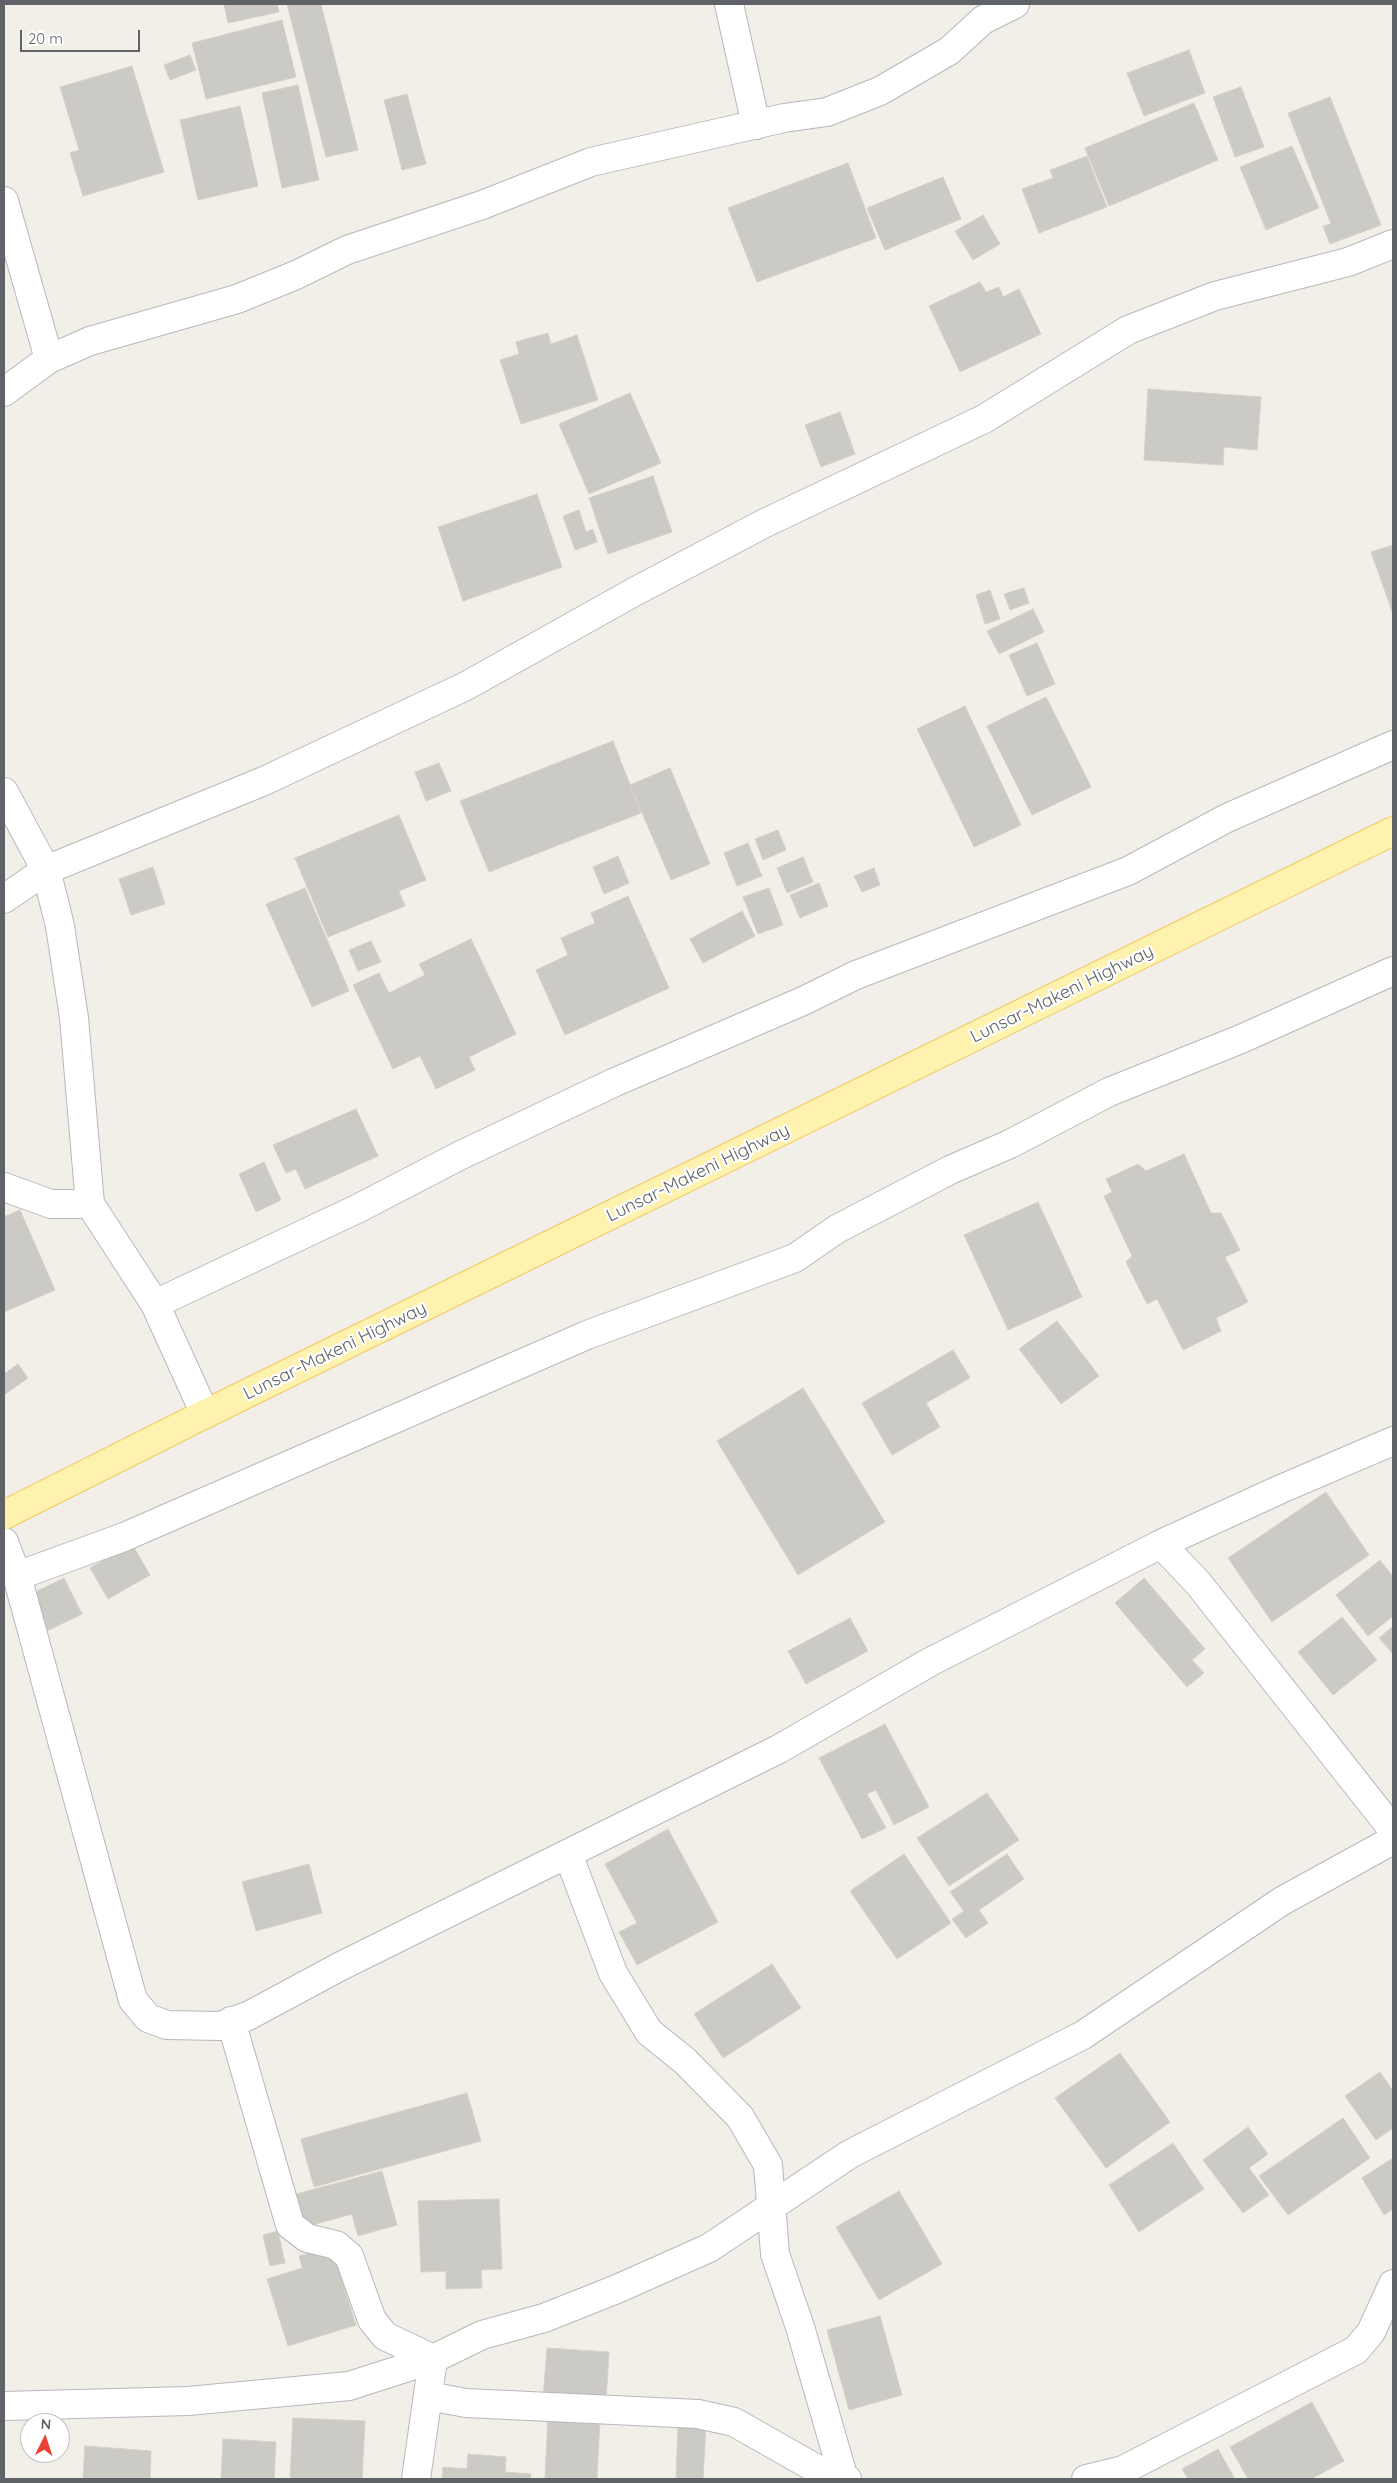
<!DOCTYPE html>
<style>
body{margin:0}
#map{position:relative;width:1397px;height:2483px;overflow:hidden;background:#f1efe8;font-family:Quicksand,sans-serif}
canvas{display:block}
.frame{position:absolute;inset:0;border:5px solid #5f6368;pointer-events:none}
.north{position:absolute;left:20px;top:2413px;width:50px;height:50px;box-sizing:border-box;background:#fff;border:1px solid #bfc1c3;border-radius:50%;rotate:4deg;font-size:14px;font-weight:700;line-height:20px;text-align:center;color:#5f6368}
.north::after{content:'';display:block;margin:auto;width:18px;height:22px;background:#ea4335;clip-path:polygon(50% 0,100% 100%,50% 72%,0 100%)}
.scale{position:absolute;left:20px;top:30px;width:120px;height:22px;box-sizing:border-box;border:2px solid #5f6368;border-top:0;padding-left:6px;font-size:15px;line-height:18px;white-space:nowrap;color:#5f6368;-webkit-text-stroke:4px #fff;paint-order:stroke}
</style>
<div id="map">
<canvas width="1397" height="2483"></canvas>
<div class="frame"></div>
<div class="north">N</div>
<div class="scale">20 m</div>
</div>
<script>
const ctx = document.querySelector('canvas').getContext('2d');
ctx.lineJoin = 'round';
function fillPath(path, color) { ctx.fillStyle = color; ctx.fill(path, 'evenodd'); }
const poly = rows => new Path2D(rows.map(r => 'M' + r).join(''));
function trace(path, color, width, dash) { ctx.strokeStyle = color; ctx.lineWidth = width; ctx.lineCap = dash ? 'butt' : 'round'; ctx.setLineDash(dash || []); ctx.stroke(path); }
function write(font, color, halo, rows, align = 'center') {
  ctx.font = font + ' Quicksand,sans-serif'; ctx.lineWidth = 4.5; ctx.setLineDash([]); ctx.textBaseline = 'middle'; ctx.strokeStyle = halo; ctx.fillStyle = color; for (const [text, x, y, turn = 0] of rows) {
    ctx.save(); ctx.translate(x, y); ctx.rotate((+turn || 0) * Math.PI / 180); ctx.textAlign = isNaN(turn) ? turn : align; if (halo) ctx.strokeText(text, 0, 0); ctx.fillText(text, 0, 0); ctx.restore();
  }
}
const building = poly([
 [224,4,277,4,279,12,228,23,224,4],
 [287,4,321,4,358,150,326,157,287,4],
 [282,20,296,77,206,99,192,43,282,20],
 [1189,50,1205,93,1144,116,1127,73,1189,50],
 [190,55,196,70,170,80,164,65,190,55],
 [132,66,164,172,83,196,70,153,79,150,60,87,132,66],
 [298,85,319,180,282,188,262,93,298,85],
 [1241,87,1264,147,1235,157,1213,97,1241,87],
 [407,94,426,164,402,170,384,100,407,94],
 [1330,97,1381,225,1330,244,1323,226,1331,224,1288,113,1330,97],
 [1194,103,1218,160,1109,206,1085,148,1194,103],
 [240,106,258,186,198,200,180,120,240,106],
 [1292,146,1319,208,1266,230,1240,167,1292,146],
 [1087,156,1107,207,1039,233,1022,189,1053,178,1050,170,1087,156],
 [848,163,876,238,757,282,728,208,848,163],
 [943,177,961,219,885,250,867,208,943,177],
 [983,215,1000,244,973,260,955,231,983,215],
 [980,282,986,292,999,287,1003,297,1019,289,1041,334,960,372,929,306,980,282],
 [548,333,551,344,577,335,598,400,521,424,500,360,519,354,516,342,548,333],
 [1148,389,1261,397,1257,450,1224,447,1223,465,1144,460,1148,389],
 [630,393,661,463,589,494,559,424,630,393],
 [840,412,855,454,821,467,805,425,840,412],
 [653,476,672,532,608,554,589,498,653,476],
 [537,494,562,567,463,601,438,527,537,494],
 [579,510,586,532,593,529,597,542,575,550,563,516,579,510],
 [1393,545,1393,614,1371,552,1393,545],
 [1024,588,1029,603,1010,610,1004,594,1024,588],
 [990,590,1000,619,985,624,976,595,990,590],
 [1033,609,1044,632,999,654,987,631,1033,609],
 [1037,643,1055,684,1027,696,1009,655,1037,643],
 [1046,697,1091,787,1032,815,987,726,1046,697],
 [965,706,1021,825,974,847,917,729,965,706],
 [613,741,641,813,489,872,460,801,613,741],
 [439,763,451,791,426,801,415,772,439,763],
 [670,768,710,864,671,880,630,785,670,768],
 [399,815,426,880,399,891,405,906,328,937,295,858,399,815],
 [778,830,786,850,763,860,755,839,778,830],
 [748,843,762,876,737,886,724,853,748,843],
 [618,856,629,883,604,894,593,867,618,856],
 [803,857,813,882,787,893,777,868,803,857],
 [153,867,165,904,131,915,119,879,153,867],
 [874,868,880,885,862,892,854,876,874,868],
 [819,883,828,906,800,918,790,895,819,883],
 [305,888,349,991,312,1007,266,904,305,888],
 [769,888,783,925,758,934,743,897,769,888],
 [628,896,669,988,565,1035,536,970,568,955,561,938,595,923,591,913,628,896],
 [742,911,755,936,703,963,690,939,742,911],
 [471,939,516,1034,469,1057,475,1070,436,1089,420,1056,393,1069,353,985,379,973,389,993,425,975,419,964,471,939],
 [371,941,381,962,358,971,349,950,371,941],
 [356,1109,378,1156,305,1189,296,1169,286,1173,273,1145,356,1109],
 [1184,1154,1211,1213,1221,1213,1240,1250,1225,1257,1248,1302,1216,1318,1221,1331,1183,1350,1157,1299,1147,1304,1126,1262,1132,1256,1104,1196,1112,1192,1106,1179,1138,1164,1146,1171,1184,1154],
 [264,1162,281,1200,256,1212,239,1174,264,1162],
 [1038,1202,1082,1297,1008,1330,964,1235,1038,1202],
 [20,1210,55,1290,4,1312,4,1217,20,1210],
 [1057,1321,1099,1376,1061,1404,1019,1349,1057,1321],
 [953,1350,970,1378,926,1403,940,1427,892,1455,862,1403,953,1350],
 [18,1364,28,1378,4,1395,4,1374,18,1364],
 [803,1388,885,1522,798,1575,717,1441,803,1388],
 [1326,1492,1369,1555,1272,1622,1228,1558,1326,1492],
 [132,1544,150,1575,108,1599,90,1568,132,1544],
 [1380,1560,1393,1577,1393,1616,1368,1636,1336,1595,1380,1560],
 [64,1578,82,1614,47,1631,29,1595,64,1578],
 [1144,1578,1205,1649,1192,1660,1204,1673,1187,1687,1115,1603,1144,1578],
 [1342,1617,1377,1660,1333,1695,1298,1652,1342,1617],
 [850,1618,868,1651,806,1684,788,1651,850,1618],
 [1393,1626,1393,1654,1379,1638,1393,1626],
 [885,1724,929,1807,894,1825,876,1790,867,1794,886,1828,862,1839,819,1758,885,1724],
 [987,1793,1019,1840,949,1886,917,1838,987,1793],
 [668,1829,718,1922,637,1965,619,1932,637,1923,605,1864,668,1829],
 [904,1854,951,1923,897,1959,850,1891,904,1854],
 [1007,1854,1024,1879,979,1910,988,1923,966,1938,952,1919,964,1911,950,1892,1007,1854],
 [309,1864,322,1913,256,1931,242,1882,309,1864],
 [772,1964,801,2008,723,2058,694,2014,772,1964],
 [1120,2053,1170,2122,1106,2168,1055,2098,1120,2053],
 [1380,2072,1393,2091,1393,2128,1376,2140,1345,2096,1380,2072],
 [467,2093,481,2141,314,2187,301,2139,467,2093],
 [1343,2118,1370,2158,1288,2215,1259,2176,1343,2118],
 [1248,2127,1268,2154,1249,2168,1269,2195,1243,2213,1203,2160,1248,2127],
 [1173,2143,1204,2189,1139,2232,1109,2185,1173,2143],
 [1393,2158,1393,2209,1384,2215,1362,2178,1393,2158],
 [382,2171,397,2225,358,2236,352,2214,305,2227,296,2194,382,2171],
 [899,2191,942,2264,879,2300,836,2227,899,2191],
 [499,2199,502,2269,481,2270,482,2288,446,2289,446,2271,421,2272,418,2201,499,2199],
 [278,2231,285,2263,270,2266,263,2235,278,2231],
 [331,2247,356,2325,288,2346,267,2279,302,2268,299,2256,331,2247],
 [880,2316,902,2395,849,2410,827,2330,880,2316],
 [547,2348,609,2352,606,2401,543,2398,547,2348],
 [1312,2402,1344,2461,1311,2479,1248,2479,1230,2447,1312,2402],
 [548,2416,600,2419,597,2479,545,2479,548,2416],
 [293,2418,365,2421,362,2479,290,2479,293,2418],
 [678,2424,706,2426,703,2479,676,2479,678,2424],
 [223,2439,276,2442,274,2479,221,2479,223,2439],
 [85,2446,151,2451,150,2479,83,2479,85,2446],
 [1218,2449,1235,2479,1188,2479,1182,2469,1218,2449],
 [468,2454,506,2457,505,2472,531,2474,530,2479,442,2479,443,2467,467,2469,468,2454]
]);
const minor = poly([
 [729,4,756,125],
 [4,201,49,359,90,341,237,299,296,275,347,250,482,205,591,162,784,118,827,112,880,91,949,51,983,20,1015,4],
 [4,392,49,359],
 [4,792,46,870,60,926,74,1018,90,1204,155,1304,205,1414],
 [4,899,46,870,264,781,466,686,634,592,765,523,984,419,1128,330,1215,296,1348,262,1393,244],
 [4,1187,51,1204,90,1204],
 [155,1304,359,1208,459,1156,613,1083,803,1001,856,975,1128,871,1227,818,1393,745],
 [4,1542,17,1576,133,2000,148,2018,167,2025,220,2026,248,2016,341,1966,779,1749,930,1662,1161,1544,1198,1583,1393,1830],
 [1161,1544,1281,1489,1393,1441],
 [17,1576,124,1537,587,1335,795,1258,837,1229,950,1170,1010,1144,1109,1092,1241,1039,1393,971],
 [568,1854,613,1973,649,2032,685,2061,740,2117,768,2165,775,2254,800,2327,844,2479],
 [231,2021,290,2225,307,2238,336,2245,349,2256,372,2320,385,2336,433,2359,416,2479],
 [428,2396,466,2403,698,2414,734,2422,815,2468,847,2479],
 [4,2406,188,2401,349,2386,433,2359,482,2335,544,2318,617,2289,709,2248,850,2154,1083,2035,1282,1901,1393,1840],
 [1086,2479,1123,2470,1356,2350,1371,2332,1393,2284]
]);
const primary = poly([
 [4,1515,205,1414,1393,831]
]);
const streetNames = [
 ["Lunsar-Makeni Highway",1062,994,-26],
 ["Lunsar-Makeni Highway",698,1173,-26],
 ["Lunsar-Makeni Highway",335,1351,-26]
];
fillPath(building, '#cccac5');
trace(building, '#d6d1c6', 1);
trace(minor, '#b5b8bc', 30);
trace(primary, '#f2c960', 30);
trace(minor, '#fff', 28);
trace(primary, '#fff2af', 28);
write('18px', '#5f6368', '#fff', streetNames);
</script>
